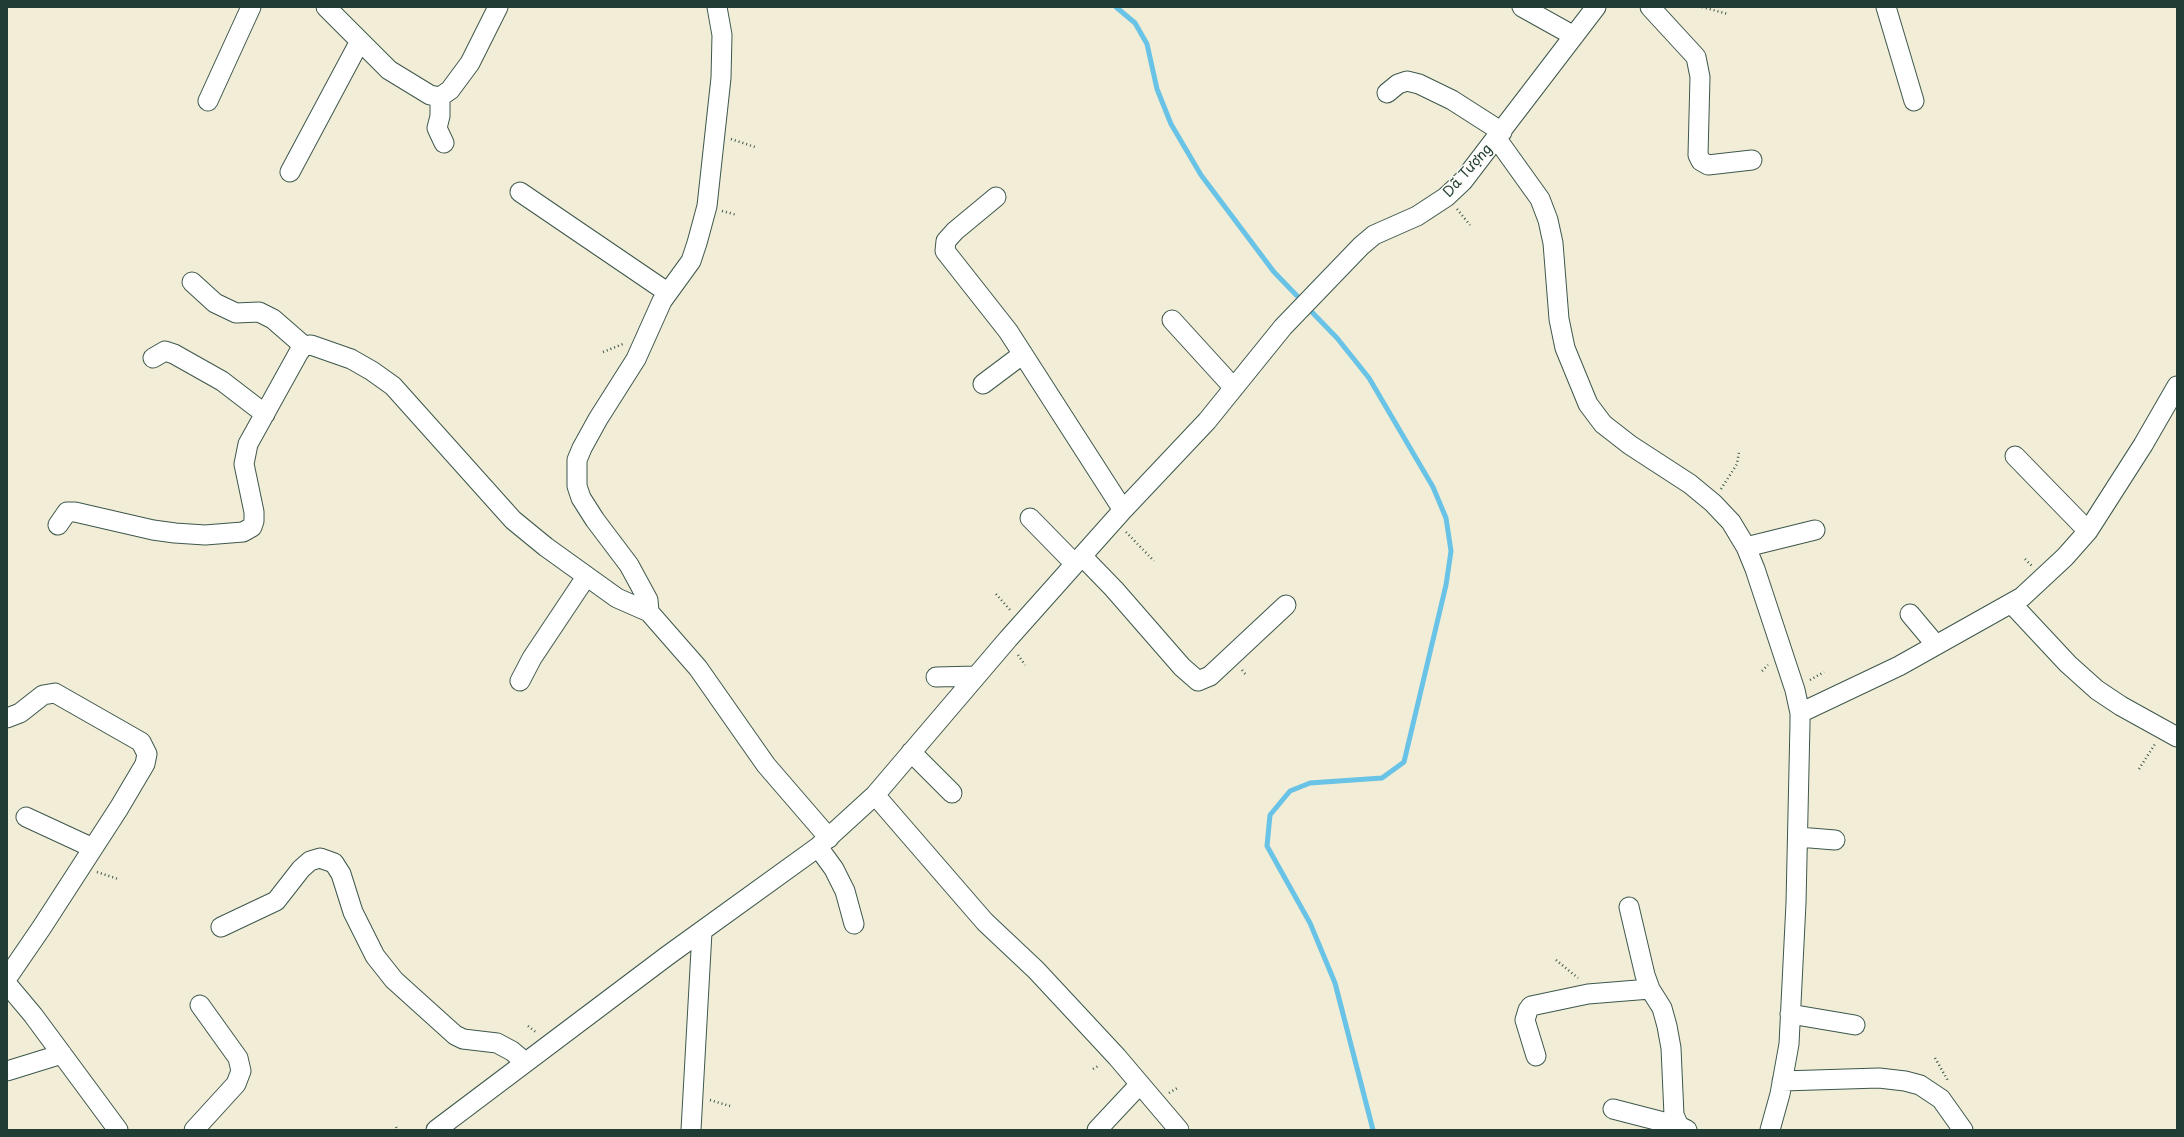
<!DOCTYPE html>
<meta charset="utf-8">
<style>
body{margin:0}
#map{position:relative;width:2184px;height:1137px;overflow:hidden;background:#f1edd6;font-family:"Playpen Sans",sans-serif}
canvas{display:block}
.frame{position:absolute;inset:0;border:8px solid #1f3d34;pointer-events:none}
</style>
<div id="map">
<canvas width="2184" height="1137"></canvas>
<div class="frame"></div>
</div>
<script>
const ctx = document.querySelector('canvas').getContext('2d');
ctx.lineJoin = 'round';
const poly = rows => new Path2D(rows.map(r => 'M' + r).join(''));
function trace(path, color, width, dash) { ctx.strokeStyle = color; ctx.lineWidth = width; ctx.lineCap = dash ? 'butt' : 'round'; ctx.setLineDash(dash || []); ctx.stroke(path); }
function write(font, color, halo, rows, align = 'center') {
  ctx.font = font + ' "Playpen Sans",sans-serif'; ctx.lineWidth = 3; ctx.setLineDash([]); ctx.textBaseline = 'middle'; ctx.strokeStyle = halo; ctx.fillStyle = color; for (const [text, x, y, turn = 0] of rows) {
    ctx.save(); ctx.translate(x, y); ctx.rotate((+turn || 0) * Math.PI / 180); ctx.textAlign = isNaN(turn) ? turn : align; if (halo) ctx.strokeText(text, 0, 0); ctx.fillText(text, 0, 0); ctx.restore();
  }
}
const stream = poly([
 [1116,7,1135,23,1147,44,1157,89,1171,124,1201,175,1274,272,1302,301],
 [1307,307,1337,338,1369,378,1433,487,1446,518,1451,551,1446,585,1404,762,1382,778,1310,783,1290,791,1270,815,1267,846,1310,923,1335,983,1373,1130]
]);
const path = poly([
 [1702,7,1728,14],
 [731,139,755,147],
 [1457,209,1470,225],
 [722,211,737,215],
 [603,352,623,344],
 [1721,489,1737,464,1739,452],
 [1126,532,1154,561],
 [2025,559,2032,566],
 [996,594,1011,611],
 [1018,655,1025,665],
 [1242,670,1246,675],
 [1762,671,1768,665],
 [1810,680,1824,672],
 [2139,769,2155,744],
 [97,872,118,879],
 [1556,960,1578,978],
 [528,1026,537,1033],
 [1935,1058,1947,1079,1947,1082],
 [1093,1069,1100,1065],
 [1169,1093,1179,1087],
 [710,1100,730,1106],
 [396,1127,397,1130]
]);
const minor = poly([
 [326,7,389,70,430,95,440,97,450,90,470,63,498,7],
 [717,7,722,35,721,78,707,206,697,243,691,261,662,301,636,359,598,419,582,448,577,460,577,486,581,498,595,520,629,565,648,600,649,612,698,668,766,765,829,838],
 [1522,7,1574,36],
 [1650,7,1696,57,1700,77,1698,155,1701,161,1708,165,1752,160],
 [1886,7,1914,101],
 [1387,93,1398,84,1407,81,1419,84,1452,100,1502,132],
 [440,97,440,116,437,128,444,143],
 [208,101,251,7],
 [1497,139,1540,199,1548,220,1553,243,1559,319,1565,348,1588,404,1603,424,1630,445,1690,484,1713,503,1731,522,1746,547,1755,569,1795,690,1800,713,1800,723,1796,903,1789,1044,1780,1094,1770,1130],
 [290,172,360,41],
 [520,192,667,292],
 [996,197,955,231,946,241,945,251,1008,331,1123,510],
 [192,282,215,303,236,313,259,312,273,319,304,346],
 [1172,320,1234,388],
 [153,358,165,351,174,354,222,381,265,414],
 [983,384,1023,354],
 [2015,456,2088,531],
 [1030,518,1075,564],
 [58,525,67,512,75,512,153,530,175,533,205,535,243,532,252,527,254,521,254,512,244,464,248,444,299,352,304,346,311,345,351,359,372,371,393,386,513,520,546,547,617,598,649,612],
 [1746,547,1815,530],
 [1082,556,1114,589,1182,667,1198,681,1210,676,1286,605],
 [2011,603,2068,664,2097,690,2121,706,2177,737],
 [1910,614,1936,645],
 [936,677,976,676],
 [520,681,532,658,586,577],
 [1800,713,1899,666,2022,597,2065,557,2088,531,2143,445,2177,386],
 [7,718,20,713,43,695,55,693,141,742,147,754,145,764,119,808,42,927,7,978],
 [911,752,952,793],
 [875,795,985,922,1036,970,1117,1057,1179,1130],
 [26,817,93,848],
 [1798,837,1835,840],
 [818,847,834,869,845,891,854,924],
 [1629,907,1645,975,1650,989,1662,1008,1667,1026,1671,1048,1674,1115,1679,1126,1687,1130],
 [221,927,276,901,301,869,310,861,320,858,334,863,341,874,353,912,375,956,394,980,455,1035,463,1039,497,1043,512,1051,525,1062],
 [7,984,33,1015,118,1130],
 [1790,1014,1855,1025],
 [1536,1056,1525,1020,1528,1010,1531,1006,1588,994,1650,989],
 [7,1071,62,1054],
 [1782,1081,1879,1078,1905,1081,1920,1085,1941,1099,1963,1130],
 [1613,1109,1679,1126],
 [194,1130,236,1084,241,1071,238,1058,200,1005],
 [436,1130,667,956,818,847,875,795,1008,639,1123,510,1207,421,1283,327,1361,246,1374,235,1417,216,1446,197,1463,181,1596,7],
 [691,1130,702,932],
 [1097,1130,1140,1084]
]);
const streetNames = [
 ["Dã Tượng",1468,171,-48]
];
trace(stream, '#69c3e7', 5);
trace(minor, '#3e574c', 21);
trace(path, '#3e574c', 2.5, [1, 3]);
trace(minor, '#fff', 19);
write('14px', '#1f3d34', '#fdfcf7', streetNames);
</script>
